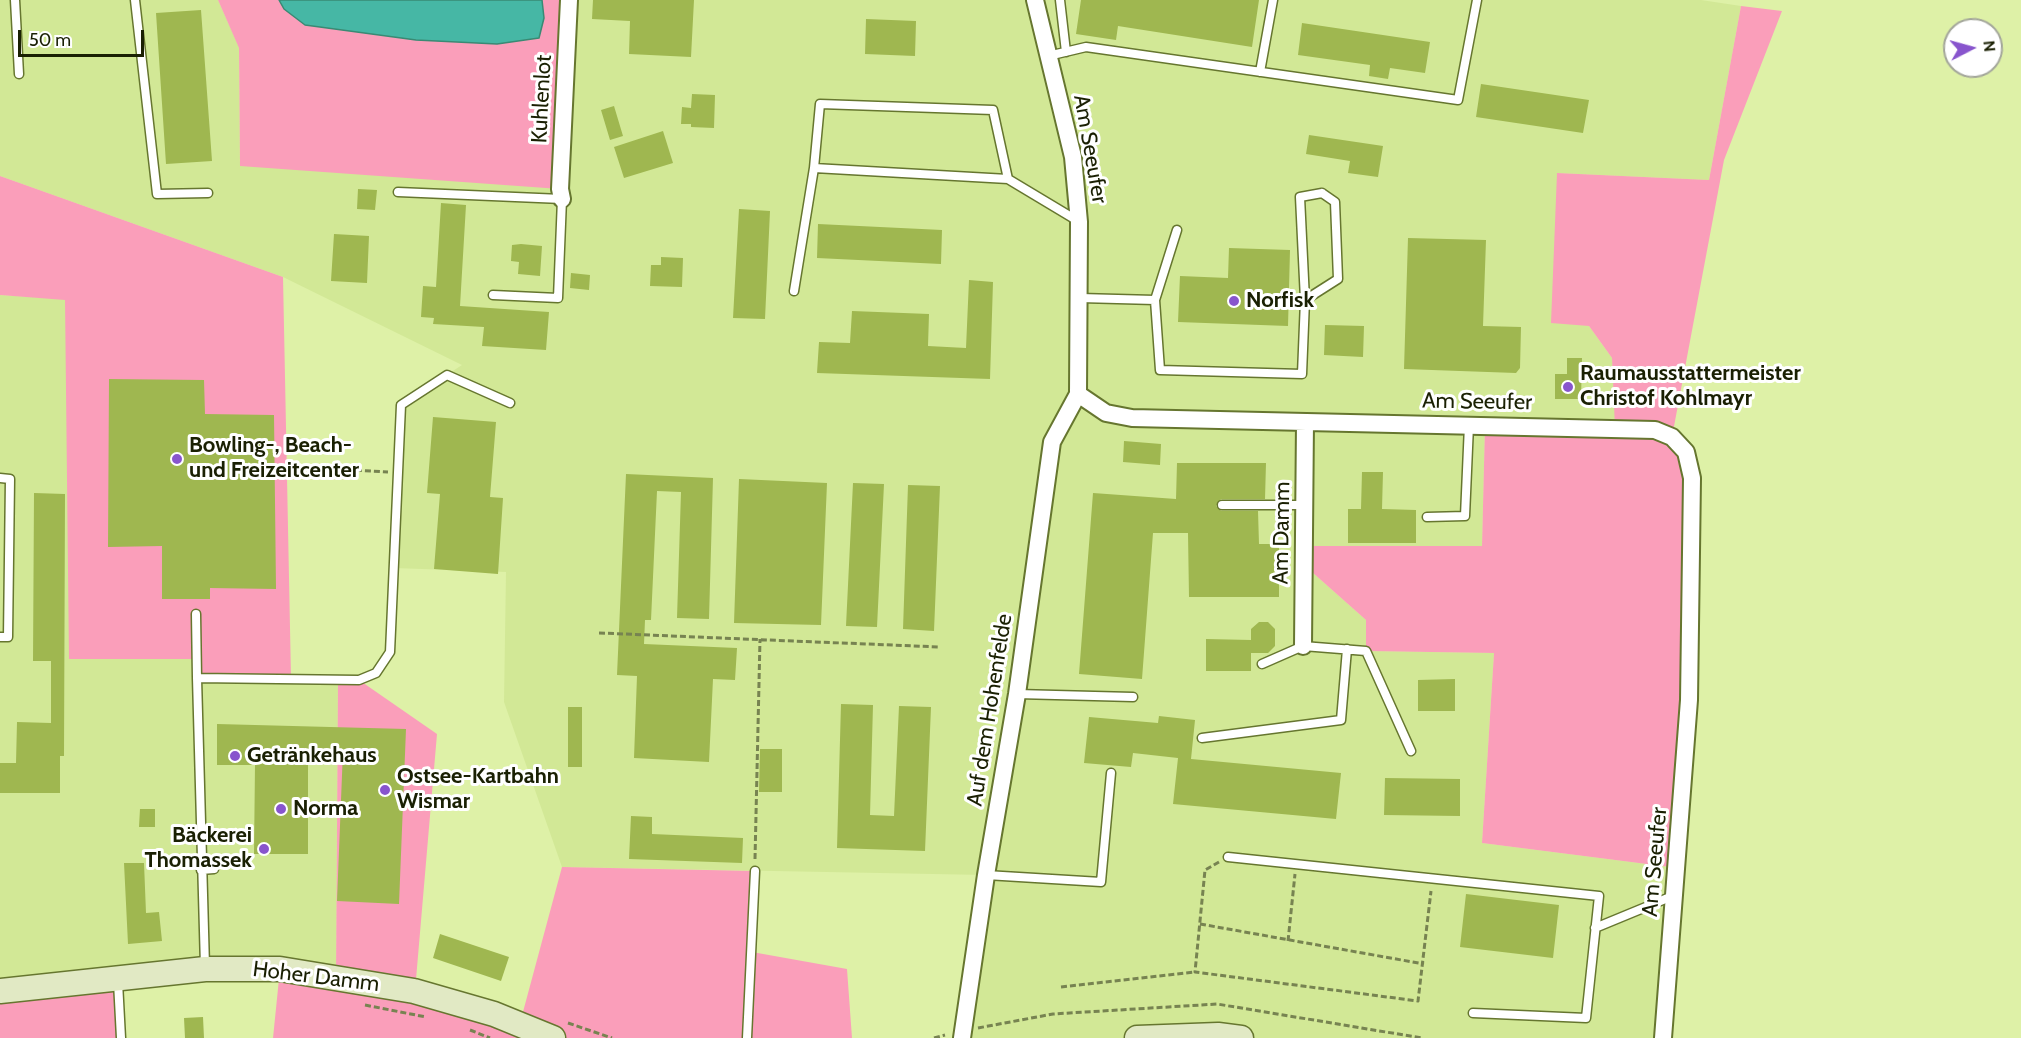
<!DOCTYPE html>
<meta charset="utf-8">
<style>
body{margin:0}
#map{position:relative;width:2021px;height:1038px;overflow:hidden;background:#def1a7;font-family:Cabin,sans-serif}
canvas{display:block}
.north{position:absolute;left:1943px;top:18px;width:60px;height:60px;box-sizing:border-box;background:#fff;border:2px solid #a3a69a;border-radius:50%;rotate:84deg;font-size:16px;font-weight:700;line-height:24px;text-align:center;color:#1a2003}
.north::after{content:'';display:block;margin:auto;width:21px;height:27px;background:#8855cd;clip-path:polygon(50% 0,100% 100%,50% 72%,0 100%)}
.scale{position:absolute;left:18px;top:30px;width:126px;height:27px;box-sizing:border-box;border:3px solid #1a2003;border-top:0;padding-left:8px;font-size:18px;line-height:21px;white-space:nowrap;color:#1a2003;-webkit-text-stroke:4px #fff;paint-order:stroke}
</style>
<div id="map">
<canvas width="2021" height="1038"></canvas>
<div class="north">N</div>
<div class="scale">50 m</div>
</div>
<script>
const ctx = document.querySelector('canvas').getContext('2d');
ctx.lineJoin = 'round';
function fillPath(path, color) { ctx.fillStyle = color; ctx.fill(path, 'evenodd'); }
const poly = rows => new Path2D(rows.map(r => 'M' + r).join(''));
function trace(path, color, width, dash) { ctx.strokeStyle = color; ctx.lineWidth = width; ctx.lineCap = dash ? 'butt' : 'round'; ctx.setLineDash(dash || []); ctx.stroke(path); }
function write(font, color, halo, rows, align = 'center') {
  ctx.font = font + ' Cabin,sans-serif'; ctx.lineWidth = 6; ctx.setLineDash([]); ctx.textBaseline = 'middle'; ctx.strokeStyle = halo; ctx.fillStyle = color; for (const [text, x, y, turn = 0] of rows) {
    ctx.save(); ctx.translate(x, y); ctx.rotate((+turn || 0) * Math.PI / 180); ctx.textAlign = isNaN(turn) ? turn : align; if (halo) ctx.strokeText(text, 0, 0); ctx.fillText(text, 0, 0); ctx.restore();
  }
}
const built = poly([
 [0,0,218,0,239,47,240,166,569,0,1701,0,1741,6,1709,180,1557,173,1589,326,1612,358,1616,428,1485,425,1482,546,1305,546,1304,565,1366,620,1366,651,1494,653,1482,843,1678,868,1663,1038,962,1038,986,875,562,867,504,702,506,572,394,568,401,405,462,365,283,277,0,176],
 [0,295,65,299,197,659,197,677,338,679,336,977,280,969,0,991]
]);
const green = poly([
 [218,0,569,0,560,189,240,166,239,48],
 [1741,6,1782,11,1724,160,1672,437,1686,452,1678,868,1482,843,1494,653,1366,651,1366,620,1304,565,1305,546,1482,546,1485,425,1615,428,1612,358,1589,326,1551,323,1557,173,1709,180],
 [0,176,283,277,291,678,197,678,197,659,69,659,65,300,0,295],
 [338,679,359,680,437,734,415,991,520,1023,562,867,755,871,752,952,847,969,852,1038,273,1038,280,969,336,976],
 [118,977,121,1038,0,1038,0,991]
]);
const water = poly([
 [279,0,542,0,544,18,539,38,497,44,416,40,305,25,284,9,279,0]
]);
const building = poly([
 [593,0,694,0,691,57,629,54,630,21,592,19],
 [1081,0,1259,0,1252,47,1118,26,1116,40,1076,34],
 [201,10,212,161,166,164,156,13],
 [866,19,916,21,915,56,865,54],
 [1302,23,1430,42,1425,73,1390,68,1388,79,1369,76,1370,65,1298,55],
 [1481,84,1589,100,1583,133,1476,117],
 [692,94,715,95,714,128,691,127,691,124,681,124,682,107,691,108],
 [614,106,623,136,610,140,601,110],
 [663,131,673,163,624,178,614,147],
 [1309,135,1383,146,1378,177,1348,173,1350,161,1306,154],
 [358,189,377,190,375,210,357,209],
 [441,203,466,205,460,306,549,312,546,350,482,346,484,327,433,324,434,318,421,317,423,286,436,287],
 [739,209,770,211,765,319,733,318],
 [818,224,942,230,941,264,817,258],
 [334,234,369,236,367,283,331,281],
 [1408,238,1486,240,1483,326,1521,327,1520,368,1516,373,1404,369],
 [521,244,542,246,540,276,518,274,519,262,511,261,512,245],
 [1229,248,1290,250,1288,326,1178,322,1180,276,1228,278],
 [661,257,683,258,682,287,650,286,651,265,661,265],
 [571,273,590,275,589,290,570,288],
 [969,280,993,282,990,379,817,373,819,342,850,343,852,311,929,314,928,346,966,348],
 [1325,325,1364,326,1363,357,1324,355],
 [1567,358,1582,358,1581,399,1555,399,1555,374,1567,374],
 [109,379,204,380,205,414,274,415,276,589,210,588,210,599,162,599,162,546,108,547],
 [433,417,496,422,490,497,503,498,498,574,434,569,440,494,427,493],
 [1124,441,1161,444,1160,465,1123,462],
 [1177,463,1266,463,1265,499,1221,499,1216,506,1221,511,1258,511,1259,544,1279,544,1279,597,1189,597,1188,533,1153,533,1142,679,1079,674,1093,493,1176,499],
 [1362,472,1383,472,1382,509,1416,510,1416,543,1348,543,1348,509,1361,509],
 [626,474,713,478,709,619,677,618,681,492,657,491,651,620,645,620,644,644,737,648,735,680,713,679,709,762,634,758,637,676,617,675],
 [739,479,827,483,821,625,734,623],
 [853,483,884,484,877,627,846,626],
 [908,485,940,486,934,631,903,629],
 [34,493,65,494,64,756,60,756,60,793,0,793,0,763,16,763,17,722,51,723,51,661,33,661],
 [1259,622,1268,622,1275,629,1275,646,1268,653,1251,653,1251,671,1206,671,1206,639,1251,640,1251,629],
 [1455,679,1455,711,1418,711,1418,680],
 [841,704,873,705,870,815,894,816,899,706,931,707,925,851,837,848],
 [568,707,582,707,582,767,568,767],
 [1159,716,1195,720,1191,759,1341,773,1336,819,1173,804,1178,758,1133,753,1131,767,1084,763,1089,717,1158,723],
 [217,724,406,729,399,904,337,901,343,750,308,750,308,854,254,854,255,765,217,765],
 [760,749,782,749,782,792,759,792],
 [1385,778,1460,779,1460,816,1384,815],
 [140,809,155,809,155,827,139,827],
 [631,816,652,817,652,834,743,838,742,863,629,859],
 [124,863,144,863,146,913,159,912,162,941,128,944],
 [1466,894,1559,905,1553,958,1460,947],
 [440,934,509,957,501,981,433,958],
 [203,1017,204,1038,185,1038,184,1018]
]);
const path = poly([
 [320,468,388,472],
 [599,633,939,647],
 [755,859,760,639],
 [1219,862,1205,870,1195,972,1418,1001,1431,891],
 [1200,924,1424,964],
 [1288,941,1295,874],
 [1061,987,1195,972],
 [365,1005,426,1017],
 [568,1023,612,1038],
 [978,1028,1053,1014,1217,1004,1422,1038],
 [470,1030,490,1038],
 [934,1038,945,1035]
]);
const lane = poly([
 [15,0,19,74],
 [135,0,157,194,208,193],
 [1060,0,1066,52],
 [1048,56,1086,47,1458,100,1477,0],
 [1260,72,1273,0],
 [814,168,820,104,993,110,1008,179],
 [398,192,562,199,558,298,493,295],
 [1322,193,1335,202,1338,279,1305,300,1300,197,1322,193],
 [794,291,814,168,1008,179,1078,221],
 [1080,298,1155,300,1160,370,1302,374,1305,300],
 [1155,300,1177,230],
 [0,478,10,479,8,637,0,637],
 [1222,505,1305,505],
 [1427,517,1465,516,1469,425],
 [196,614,197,678],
 [1262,664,1303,646,1366,651,1411,751],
 [1017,694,1133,697],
 [1202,738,1341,720,1347,649],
 [1228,857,1599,896,1586,1018,1473,1013],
 [201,870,214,869],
 [986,875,1101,882,1111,773],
 [1595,928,1675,895],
 [205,967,197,678,359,680,376,673,390,652,401,405,447,375,510,403],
 [118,982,121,1038],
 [747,1038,755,871]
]);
const street = poly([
 [562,199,560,189,569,0],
 [1078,394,1106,413,1132,418,1655,430,1672,437,1686,452,1692,478,1689,700,1663,1038],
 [1303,646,1305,422],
 [962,1038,986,875,1017,694,1052,442,1078,394,1079,222,1073,157,1035,0]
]);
const secondary = poly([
 [0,991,205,969,280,969,414,991,494,1014,553,1038],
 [1137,1038,1218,1035,1241,1038]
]);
const markers = [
 [1234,301,6,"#8855cd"],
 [1568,387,6,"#8855cd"],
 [177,459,6,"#8855cd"],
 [235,756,6,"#8855cd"],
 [385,790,6,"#8855cd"],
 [281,809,6,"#8855cd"],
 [264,849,6,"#8855cd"]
];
const streetNames = [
 ["Kuhlenlot",542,99,-87],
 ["Am Seeufer",1090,149,80],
 ["Am Seeufer",1477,402,1],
 ["Am Damm",1282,533,-89],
 ["Auf dem Hohenfelde",990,710,-81],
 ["Am Seeufer",1655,862,-85],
 ["Hoher Damm",316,977,7]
];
const poiNames = [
 ["Norfisk",1246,301],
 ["Raumausstattermeister",1580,374],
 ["Christof Kohlmayr",1580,399],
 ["Bowling-, Beach-",189,446],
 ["und Freizeitcenter",189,471],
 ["Getränkehaus",247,756],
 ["Ostsee-Kartbahn",397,777],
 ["Wismar",397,802],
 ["Norma",293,809],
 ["Bäckerei",252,836,"right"],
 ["Thomassek",252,861,"right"]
];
fillPath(built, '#d2e896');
fillPath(green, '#fa9eba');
fillPath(water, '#46b7a5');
trace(water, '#398a74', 1.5);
fillPath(building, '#9fb750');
trace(lane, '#66762f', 11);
trace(street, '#66762f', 20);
trace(secondary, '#66762f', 27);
trace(path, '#778351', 3, [6, 3]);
trace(lane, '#fff', 8);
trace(street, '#fff', 16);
trace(secondary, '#e1e9c4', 24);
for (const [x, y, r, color] of markers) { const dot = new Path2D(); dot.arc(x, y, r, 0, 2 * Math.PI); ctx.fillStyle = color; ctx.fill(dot); trace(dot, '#fff', 2); }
write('22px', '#1a2003', '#fff', streetNames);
write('bold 22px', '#1a2003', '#fff', poiNames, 'left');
</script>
